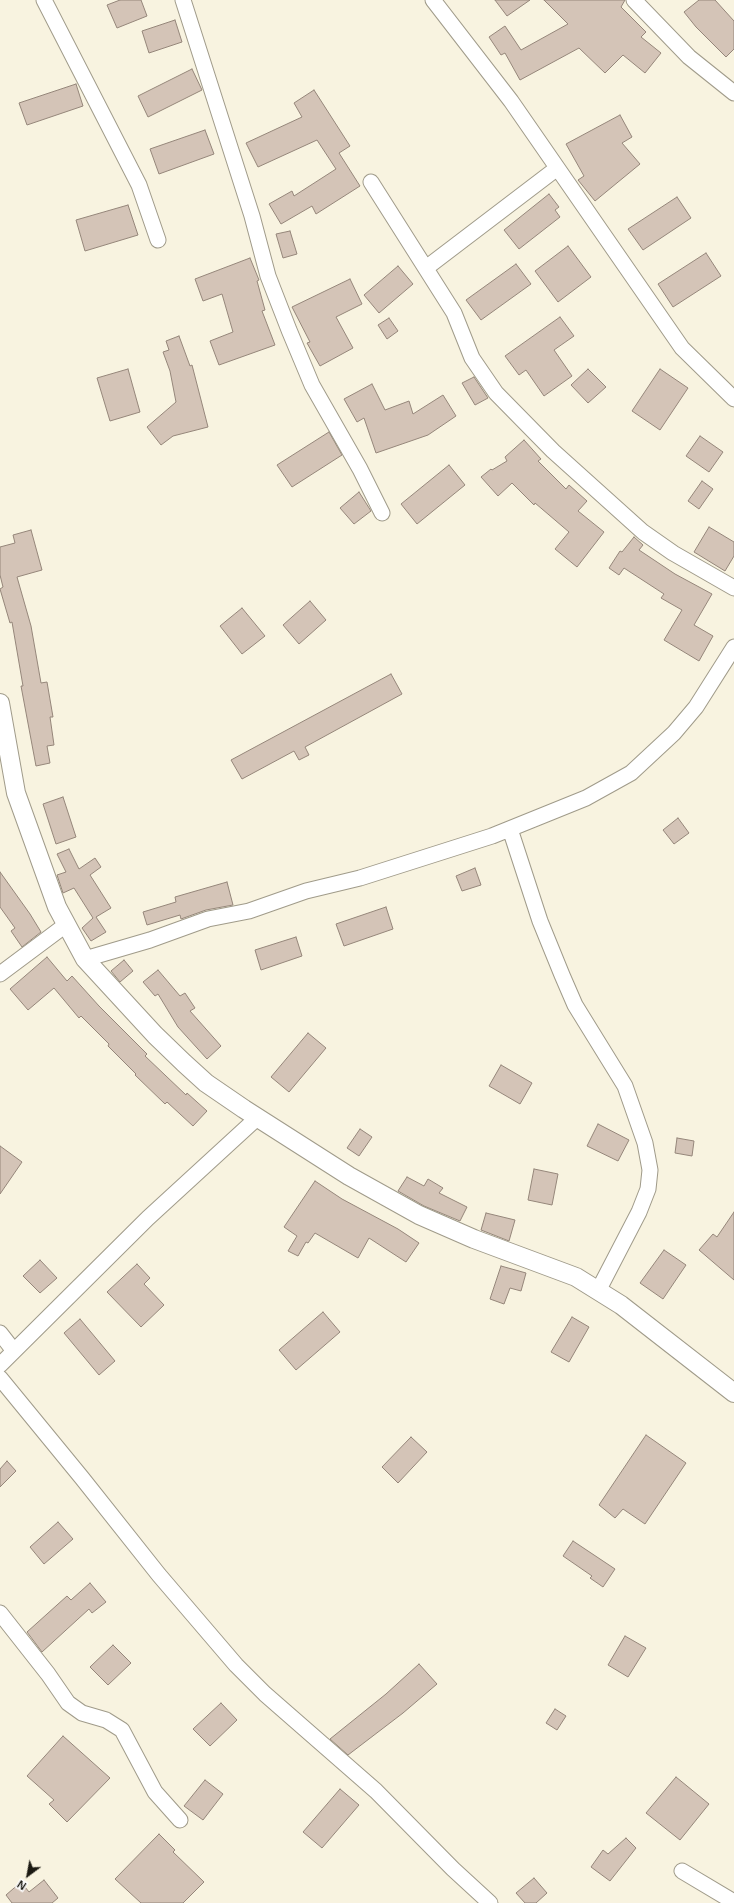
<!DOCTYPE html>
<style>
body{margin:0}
#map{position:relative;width:734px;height:1903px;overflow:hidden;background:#f8f3e0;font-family:Helvetica,sans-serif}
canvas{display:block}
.north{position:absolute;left:8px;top:1855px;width:40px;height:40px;-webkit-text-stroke:3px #fff;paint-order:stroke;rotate:212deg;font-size:11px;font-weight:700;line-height:16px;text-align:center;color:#1b1912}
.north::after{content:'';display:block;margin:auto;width:14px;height:18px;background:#1b1912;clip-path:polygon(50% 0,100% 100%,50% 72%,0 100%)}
</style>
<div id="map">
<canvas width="734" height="1903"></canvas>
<div class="north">N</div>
</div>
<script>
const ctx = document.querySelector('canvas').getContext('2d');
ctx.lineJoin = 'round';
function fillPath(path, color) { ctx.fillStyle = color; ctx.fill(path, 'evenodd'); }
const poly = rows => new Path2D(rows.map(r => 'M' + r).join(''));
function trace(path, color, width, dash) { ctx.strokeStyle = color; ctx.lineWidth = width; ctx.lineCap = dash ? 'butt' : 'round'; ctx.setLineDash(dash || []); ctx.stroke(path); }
const building = poly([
 [120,0,141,0,147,16,117,28,107,5,120,0],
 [495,0,530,0,507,16,495,0],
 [544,0,625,0,621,7,646,32,641,37,661,53,645,73,623,55,605,73,579,48,520,80,505,53,501,55,489,37,505,26,521,50,568,24,544,0],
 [699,0,715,0,734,21,734,49,726,57,696,27,684,12,699,0],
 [175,20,182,42,149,53,142,31,175,20],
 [192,69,202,90,148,117,138,96,192,69],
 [76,84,83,106,27,125,19,103,76,84],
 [314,90,350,146,339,153,360,186,316,214,312,206,281,224,269,204,292,191,294,196,336,169,317,140,258,167,246,143,302,117,294,103,314,90],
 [620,115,632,137,622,143,640,164,595,201,578,180,584,176,566,144,620,115],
 [205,130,214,154,159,174,150,149,205,130],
 [549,194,559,207,555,210,560,217,519,249,504,230,549,194],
 [677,197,691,218,643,250,628,229,677,197],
 [128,205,138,235,85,251,76,220,128,205],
 [290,231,297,254,283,258,276,234,290,231],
 [568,246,591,277,558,302,535,271,568,246],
 [706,253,721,276,673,307,658,284,706,253],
 [250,258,259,280,257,281,265,310,262,311,275,345,219,365,210,341,233,332,222,294,203,301,195,279,250,258],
 [516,264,531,284,481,320,466,300,516,264],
 [398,266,413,284,379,313,364,295,398,266],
 [350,279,362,304,336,317,353,348,320,366,307,343,310,342,292,307,350,279],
 [560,317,574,336,554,350,572,376,544,396,526,370,519,375,505,356,560,317],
 [389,318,398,331,387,339,378,325,389,318],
 [179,336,190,366,192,365,208,427,173,436,161,445,147,427,176,402,170,371,163,352,169,350,166,341,179,336],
 [128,369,140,412,110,421,97,378,128,369],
 [588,369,606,387,588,403,571,385,588,369],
 [660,369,688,388,660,430,632,411,660,369],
 [474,377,488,398,475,405,462,383,474,377],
 [372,384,385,410,409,401,413,414,443,395,456,416,428,435,376,453,364,418,357,422,344,399,372,384],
 [329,432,342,455,292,487,277,465,329,432],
 [700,436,723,452,709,472,686,456,700,436],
 [524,440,541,459,538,461,566,489,569,485,587,501,578,511,604,532,577,567,555,549,569,532,535,503,534,505,512,483,498,496,481,477,491,469,492,470,507,461,505,457,524,440],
 [449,465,465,485,417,524,401,504,449,465],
 [702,481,713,489,699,509,688,501,702,481],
 [359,492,371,511,354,524,340,508,359,492],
 [709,527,734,542,734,556,725,571,694,552,709,527],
 [31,530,42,570,17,577,31,626,41,683,47,682,53,717,50,717,54,745,47,746,50,763,36,766,21,686,23,686,12,622,10,623,0,589,3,587,0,575,0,547,15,543,13,535,31,530],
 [634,537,643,545,639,550,675,574,712,594,694,625,713,636,699,661,664,640,682,610,661,598,664,594,624,568,619,575,609,568,620,551,622,552,634,537],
 [310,601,326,620,299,644,283,625,310,601],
 [242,608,265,636,242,654,220,626,242,608],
 [391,674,402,694,305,747,309,755,299,760,294,751,242,779,231,760,391,674],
 [63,797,76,837,56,844,43,804,63,797],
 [678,818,689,833,674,844,663,830,678,818],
 [69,849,79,869,95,858,101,867,90,875,111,908,96,917,106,932,91,941,82,928,93,918,74,888,63,893,57,875,66,872,57,854,69,849],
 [475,868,481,885,462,891,456,876,475,868],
 [0,872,30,914,41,932,22,947,11,931,15,928,0,907,0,872],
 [227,882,233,905,206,910,181,919,180,915,147,925,143,912,176,902,175,897,227,882],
 [386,907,393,929,344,946,336,924,386,907],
 [296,937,302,956,261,970,255,950,296,937],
 [47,957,67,981,72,976,99,1006,147,1054,145,1056,186,1095,187,1093,207,1111,193,1126,167,1102,165,1104,135,1075,136,1074,108,1046,109,1044,81,1016,79,1018,54,988,28,1010,10,989,47,957],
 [124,960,133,971,120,982,111,971,124,960],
 [158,970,180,996,185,993,195,1008,190,1011,221,1046,207,1059,178,1027,158,994,155,996,143,982,158,970],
 [308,1033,326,1048,289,1092,271,1077,308,1033],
 [501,1065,532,1083,520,1104,489,1086,501,1065],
 [598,1124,629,1140,618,1161,587,1146,598,1124],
 [360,1129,372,1137,359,1156,347,1148,360,1129],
 [677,1138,694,1141,692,1156,675,1153,677,1138],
 [0,1146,22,1162,0,1194,0,1146],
 [534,1169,558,1174,552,1205,528,1200,534,1169],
 [407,1177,424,1186,428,1179,443,1188,439,1193,467,1207,460,1221,424,1206,398,1191,407,1177],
 [315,1181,342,1199,398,1229,419,1243,406,1262,369,1238,358,1258,315,1233,308,1243,306,1242,298,1256,288,1251,297,1236,284,1227,315,1181],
 [734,1212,734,1280,699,1250,713,1234,717,1237,734,1212],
 [486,1213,515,1220,509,1241,481,1230,486,1213],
 [664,1250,686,1265,663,1299,640,1283,664,1250],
 [40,1260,57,1278,40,1293,23,1276,40,1260],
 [137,1264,150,1278,144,1284,164,1305,141,1327,107,1292,137,1264],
 [501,1266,526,1273,521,1291,510,1288,504,1304,490,1299,501,1266],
 [323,1312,340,1332,296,1370,279,1350,323,1312],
 [572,1317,589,1327,569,1362,551,1352,572,1317],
 [80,1319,115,1361,99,1375,64,1333,80,1319],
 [646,1435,686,1463,645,1524,623,1509,615,1518,599,1505,646,1435],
 [411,1437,427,1452,398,1483,382,1467,411,1437],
 [7,1461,16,1471,0,1487,0,1469,7,1461],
 [58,1522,73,1539,44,1564,30,1547,58,1522],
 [573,1541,615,1569,603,1587,590,1578,592,1576,563,1556,573,1541],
 [90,1583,106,1602,92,1613,89,1609,42,1652,27,1632,67,1596,71,1600,90,1583],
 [625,1636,646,1648,628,1677,608,1665,625,1636],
 [113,1645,131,1663,108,1685,90,1667,113,1645],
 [419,1664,437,1684,403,1713,348,1755,330,1739,386,1694,419,1664],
 [221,1703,237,1720,210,1746,193,1729,221,1703],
 [555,1709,566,1716,557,1730,546,1723,555,1709],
 [63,1736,110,1778,67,1822,49,1804,54,1800,27,1776,63,1736],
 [676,1777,709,1804,680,1840,646,1813,676,1777],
 [205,1780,223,1794,203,1820,184,1806,205,1780],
 [340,1789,359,1805,322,1848,303,1832,340,1789],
 [159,1834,175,1850,173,1852,204,1882,183,1903,141,1903,115,1879,159,1834],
 [626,1838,636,1848,610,1881,591,1867,603,1850,608,1854,626,1838],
 [534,1878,547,1893,536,1903,525,1903,516,1893,534,1878],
 [44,1880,58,1898,52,1903,12,1903,6,1895,21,1882,29,1892,44,1880]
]);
const minor = poly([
 [44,0,139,185,158,240],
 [183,0,252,216,268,276,289,330,312,385,360,469,382,513],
 [433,0,511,101,682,348,734,399],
 [634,0,689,57,734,93],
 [371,182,454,313,472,358,496,393,553,451,643,532,673,553,734,588],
 [426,268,556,169],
 [510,829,540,921,562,975,575,1005,625,1086,645,1143,650,1170,648,1189,639,1212,598,1291],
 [85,959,150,940,208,919,249,911,306,891,360,878,492,836,586,798,631,773,674,733,696,707,734,647],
 [0,974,67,924],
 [0,1333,14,1351],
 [0,1365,148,1218,257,1118],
 [0,1378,82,1478,159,1575,236,1665,265,1694,376,1791,453,1869,490,1903],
 [0,1613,48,1674,68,1703,82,1713,106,1720,122,1730,155,1792,180,1820],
 [682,1871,734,1902]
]);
const tertiary = poly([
 [0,703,16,793,57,907,85,959,155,1035,184,1063,206,1083,244,1109,349,1176,419,1215,474,1239,576,1277,621,1305,734,1393]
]);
fillPath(building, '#d4c4b7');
trace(building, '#95867a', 1);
trace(minor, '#a09b8a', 17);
trace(tertiary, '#a09b8a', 20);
trace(minor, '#fff', 15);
trace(tertiary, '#fff', 18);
</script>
